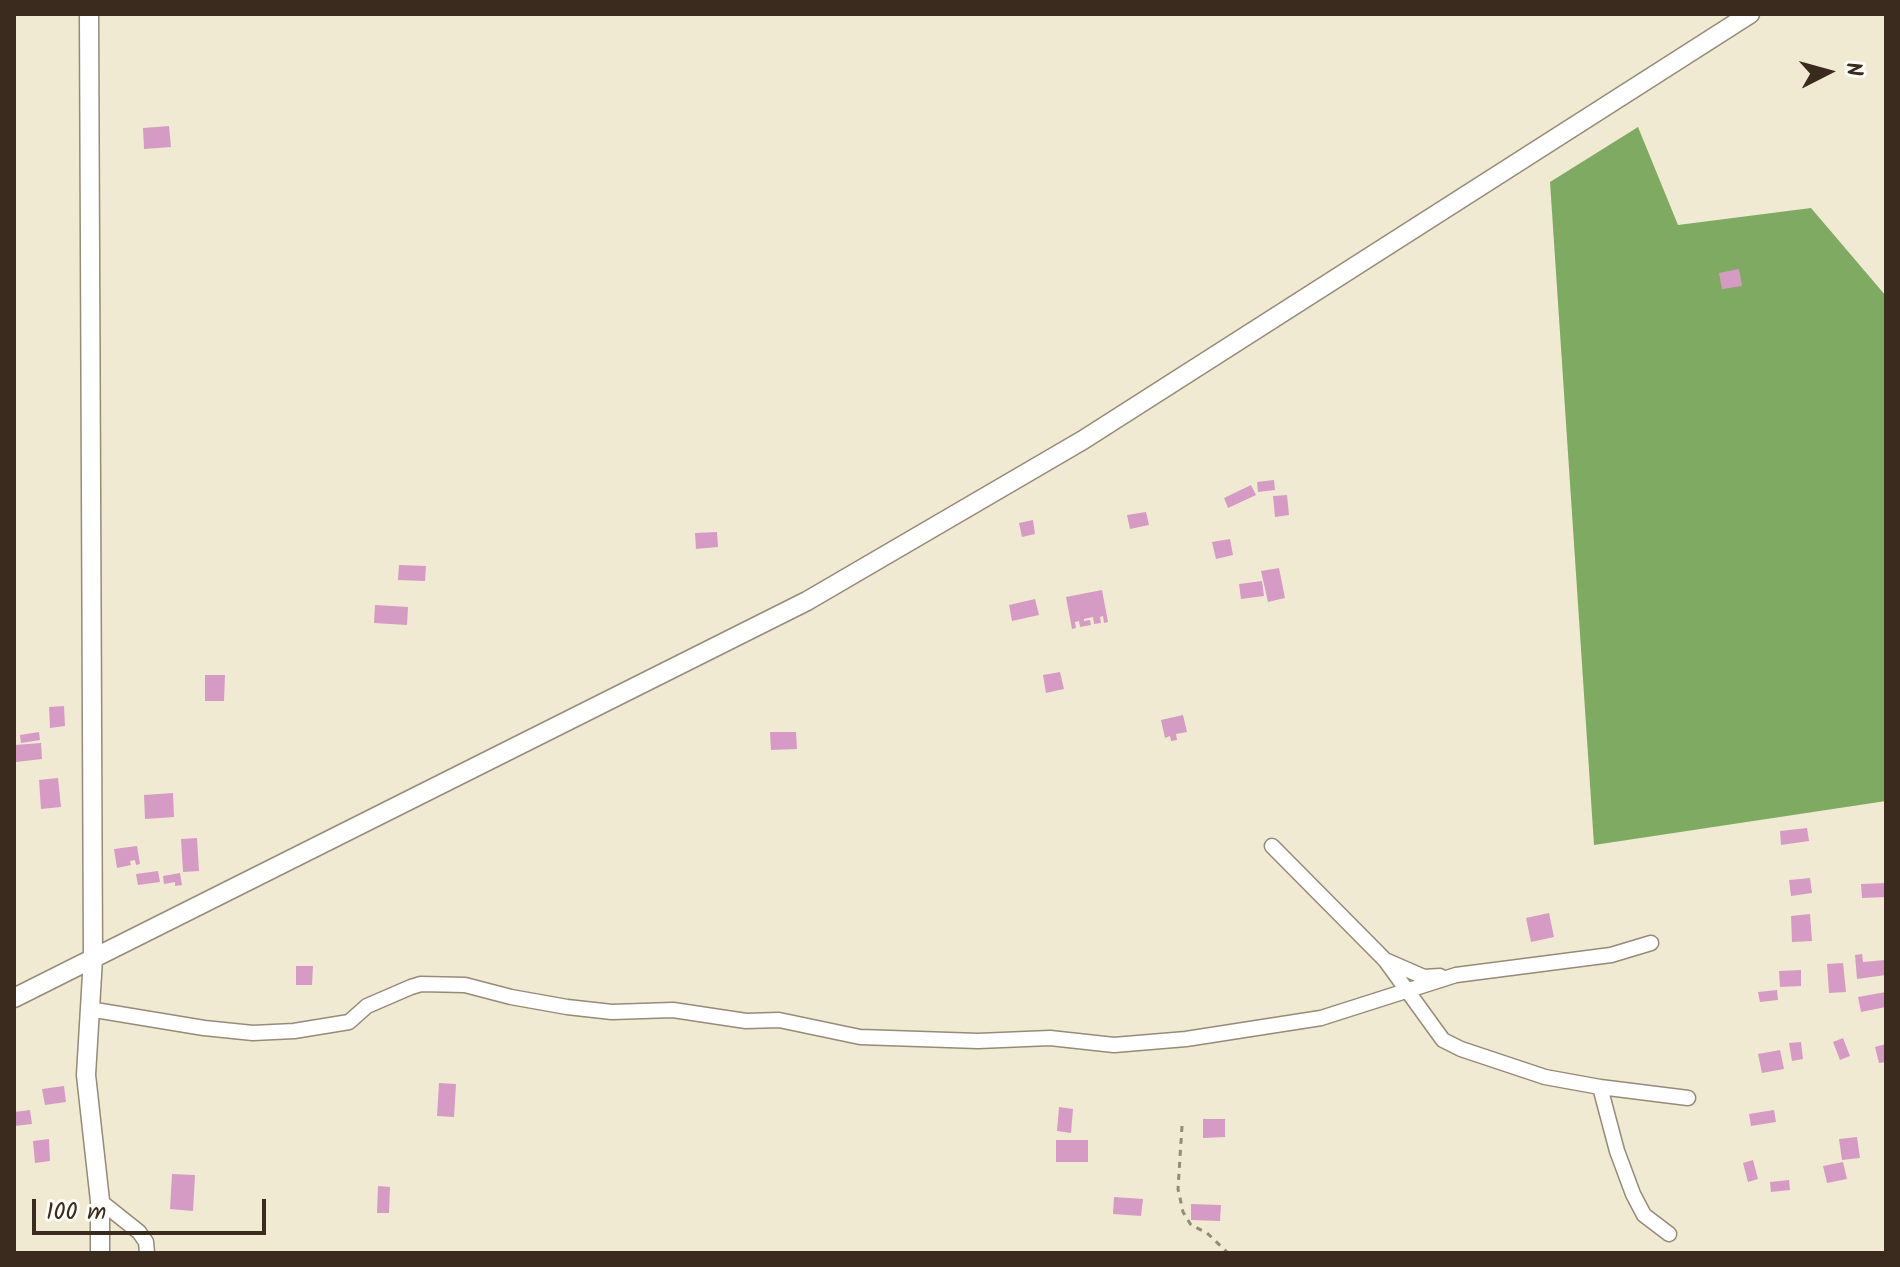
<!DOCTYPE html>
<style>
body{margin:0}
#map{position:relative;width:1900px;height:1267px;overflow:hidden;background:#f1ead2;font-family:Kalam,sans-serif}
canvas{display:block}
.frame{position:absolute;inset:0;border:16px solid #3b2a1e;pointer-events:none}
.north{position:absolute;left:1788px;top:32px;width:80px;height:80px;-webkit-text-stroke:6px #fdfcf7;paint-order:stroke;rotate:84deg;font-size:22px;font-weight:700;line-height:32px;text-align:center;color:#3b2a1e}
.north::after{content:'';display:block;margin:auto;width:28px;height:36px;background:#3b2a1e;clip-path:polygon(50% 0,100% 100%,50% 72%,0 100%)}
.scale{position:absolute;left:32px;top:1199px;width:234px;height:36px;box-sizing:border-box;border:4px solid #3b2a1e;border-top:0;padding-left:10px;font-size:24px;line-height:28px;white-space:nowrap;color:#3b2a1e;-webkit-text-stroke:6px #fdfcf7;paint-order:stroke}
</style>
<div id="map">
<canvas width="1900" height="1267"></canvas>
<div class="frame"></div>
<div class="north">N</div>
<div class="scale">100 m</div>
</div>
<script>
const ctx = document.querySelector('canvas').getContext('2d');
ctx.lineJoin = 'round';
function fillPath(path, color) { ctx.fillStyle = color; ctx.fill(path, 'evenodd'); }
const poly = rows => new Path2D(rows.map(r => 'M' + r).join(''));
function trace(path, color, width, dash) { ctx.strokeStyle = color; ctx.lineWidth = width; ctx.lineCap = dash ? 'butt' : 'round'; ctx.setLineDash(dash || []); ctx.stroke(path); }
const forest = poly([
 [1638,127,1678,225,1811,208,1886,296,1886,801,1594,845,1550,182]
]);
const building = poly([
 [169,126,171,147,144,149,143,128],
 [1739,269,1742,286,1722,289,1719,273],
 [1274,480,1275,490,1258,492,1257,482],
 [1251,485,1256,495,1228,508,1224,498],
 [1287,495,1289,515,1275,517,1273,496],
 [1146,512,1149,525,1130,529,1127,515],
 [1033,520,1035,534,1022,537,1019,523],
 [717,532,718,547,696,549,695,533],
 [1230,539,1233,555,1216,559,1212,542],
 [399,565,426,566,425,581,398,580],
 [1279,568,1285,598,1268,602,1261,571],
 [1262,581,1264,596,1241,599,1239,584],
 [1102,590,1108,622,1104,623,1103,616,1100,617,1101,623,1094,624,1093,617,1084,619,1084,621,1090,620,1091,625,1080,627,1079,621,1075,622,1076,628,1072,629,1066,597],
 [1035,599,1039,615,1012,621,1009,605],
 [375,605,408,607,407,625,374,623],
 [1060,672,1064,689,1046,693,1043,675],
 [205,675,225,675,224,701,205,701],
 [64,706,65,726,50,728,49,707],
 [1183,715,1187,732,1176,734,1177,740,1171,741,1170,736,1165,738,1161,720],
 [39,732,40,740,21,743,20,735],
 [770,732,796,732,797,749,771,750],
 [41,743,42,759,16,762,15,745],
 [58,778,61,807,41,809,39,780],
 [173,793,174,817,145,819,144,795],
 [1807,828,1809,841,1781,845,1780,831],
 [197,838,199,871,183,872,181,839],
 [137,846,140,864,136,865,135,860,130,861,131,865,117,868,114,849],
 [158,871,160,882,138,885,136,874],
 [180,873,182,885,175,886,175,882,164,884,163,876],
 [1810,878,1812,893,1791,896,1789,880],
 [1886,883,1886,897,1862,898,1861,884],
 [1549,913,1554,937,1531,942,1526,918],
 [1810,914,1812,941,1792,942,1791,916],
 [1862,954,1863,962,1885,960,1886,975,1857,979,1855,955],
 [1843,963,1846,992,1829,993,1827,964],
 [296,966,313,966,312,985,296,985],
 [1801,970,1801,986,1780,987,1779,971],
 [1777,990,1778,1000,1760,1002,1758,992],
 [1886,992,1886,1007,1861,1012,1858,997],
 [1843,1038,1850,1056,1840,1060,1833,1042],
 [1801,1042,1803,1059,1792,1061,1789,1043],
 [1886,1044,1886,1062,1879,1063,1875,1047],
 [1780,1050,1784,1069,1762,1073,1758,1054],
 [439,1083,456,1084,454,1117,437,1116],
 [64,1086,66,1102,45,1105,42,1089],
 [1059,1107,1073,1109,1071,1133,1057,1131],
 [30,1110,32,1124,14,1126,14,1112],
 [1774,1110,1776,1122,1751,1126,1749,1114],
 [1203,1119,1225,1119,1225,1137,1203,1138],
 [1857,1137,1860,1158,1842,1160,1839,1139],
 [49,1139,50,1161,35,1163,33,1141],
 [1056,1140,1088,1140,1088,1162,1056,1162],
 [1753,1160,1758,1179,1748,1182,1743,1163],
 [1843,1162,1847,1179,1827,1183,1823,1166],
 [172,1174,195,1175,193,1211,170,1209],
 [1789,1180,1790,1190,1771,1192,1770,1182],
 [378,1186,390,1187,389,1213,377,1213],
 [1114,1197,1143,1199,1141,1216,1113,1214],
 [1191,1204,1221,1205,1220,1221,1191,1220]
]);
const path = poly([
 [1182,1126,1178,1189,1183,1212,1191,1225,1207,1233,1228,1253]
]);
const minor = poly([
 [1272,846,1385,960,1424,977,1440,976],
 [1385,960,1443,1040,1461,1049,1545,1077,1600,1087,1688,1098],
 [89,1009,204,1028,253,1033,294,1031,349,1022,367,1006,411,987,421,984,465,985,511,997,567,1007,612,1012,673,1010,746,1021,779,1020,860,1037,978,1041,1050,1038,1114,1045,1186,1039,1321,1018,1456,975,1611,955,1651,943],
 [1600,1087,1617,1151,1633,1194,1644,1215,1669,1234],
 [100,1201,139,1232,146,1242,147,1253]
]);
const tertiary = poly([
 [89,14,93,958,86,1075,100,1201,100,1253],
 [14,998,807,601,1083,440,1750,14]
]);
fillPath(forest, '#7eaa62');
fillPath(building, '#d59bc5');
trace(minor, '#968a78', 17);
trace(tertiary, '#968a78', 21);
trace(path, '#968a78', 3, [6, 6]);
trace(minor, '#fff', 14);
trace(tertiary, '#fff', 18);
</script>
